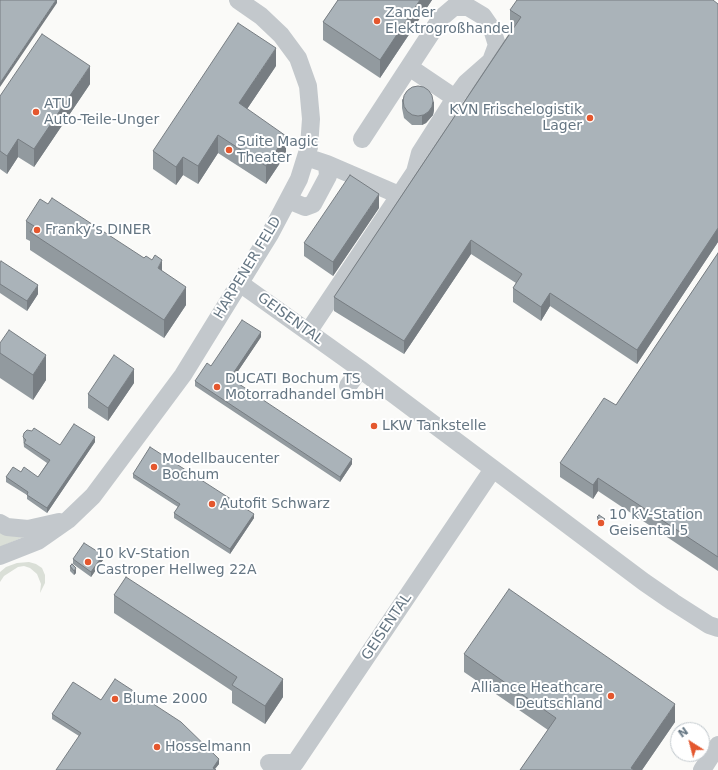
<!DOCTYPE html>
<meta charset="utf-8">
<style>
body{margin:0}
#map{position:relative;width:718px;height:770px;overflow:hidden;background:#fafaf8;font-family:"DejaVu Sans",sans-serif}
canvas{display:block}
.north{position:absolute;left:670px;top:722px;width:40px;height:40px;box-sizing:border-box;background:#fff;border:1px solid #c1c8cd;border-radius:50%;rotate:324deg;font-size:11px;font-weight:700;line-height:16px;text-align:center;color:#657683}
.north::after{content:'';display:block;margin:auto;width:14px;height:18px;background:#e4572e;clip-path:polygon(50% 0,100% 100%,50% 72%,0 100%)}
</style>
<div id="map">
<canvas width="718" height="770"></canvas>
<div class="north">N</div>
</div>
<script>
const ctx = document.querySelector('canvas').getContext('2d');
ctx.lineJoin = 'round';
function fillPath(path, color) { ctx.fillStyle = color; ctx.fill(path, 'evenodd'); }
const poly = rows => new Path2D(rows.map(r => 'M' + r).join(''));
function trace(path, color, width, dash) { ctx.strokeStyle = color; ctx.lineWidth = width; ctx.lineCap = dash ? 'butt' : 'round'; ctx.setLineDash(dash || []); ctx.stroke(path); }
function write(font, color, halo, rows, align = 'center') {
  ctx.font = font + ' "DejaVu Sans",sans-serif'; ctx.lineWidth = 4; ctx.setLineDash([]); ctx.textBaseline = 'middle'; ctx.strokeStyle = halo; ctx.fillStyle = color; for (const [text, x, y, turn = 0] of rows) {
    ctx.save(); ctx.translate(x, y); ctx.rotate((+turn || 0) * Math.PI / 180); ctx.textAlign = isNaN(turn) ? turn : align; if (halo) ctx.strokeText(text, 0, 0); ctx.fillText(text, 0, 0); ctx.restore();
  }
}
const green = poly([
 [0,531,28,535,0,547],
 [29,562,36,564,42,568,45,575,45,583,40,593,41,584,37,574,30,568,24,566,18,567,4,576,0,582,0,572,6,567,17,563]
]);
const minor = poly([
 [409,67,455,98],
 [327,164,399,195],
 [288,200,305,207,313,204,328,176,327,164,306,157],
 [241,284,360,369,644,582,673,602,709,625,718,628],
 [308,332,415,172,420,153,455,98,466,83,491,61,497,45,492,29,483,16,468,7,454,7,441,18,362,139],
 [348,386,360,369],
 [0,523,7,527,28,529,59,522],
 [0,556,38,541,68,520,93,496,183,375,270,234,299,179,309,147,311,119,308,86,298,58,281,35,261,16,238,0],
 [269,763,295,763,493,469],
 [702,770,718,745]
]);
const wall = poly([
 [338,0,432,0,380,78,323,40,323,22],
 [718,4,718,242,637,364,550,306,541,321,513,302,513,288,516,283,471,254,404,354,334,311,334,297,514,26,510,24,510,10],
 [276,66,247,109,286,154,266,184,218,153,198,184,183,175,176,185,153,169,153,151],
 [90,84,34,167,18,157,7,174,0,169,0,96],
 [402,99,434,110,433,115,426,123,422,125,412,125,404,118,402,108],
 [379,208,333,276,304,256,304,243],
 [26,221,162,271,186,305,164,338,30,250,30,241,26,239],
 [718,253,718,571,598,491,593,499,560,477,560,463,616,405],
 [0,263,38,294,27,311,0,293],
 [261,337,232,380,352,464,340,482,195,386,195,381,211,366],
 [0,343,46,380,33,400,0,378],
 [134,383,108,421,88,408,88,394],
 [23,437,60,445,95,442,47,513,27,499,27,495,6,482,6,477,21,472,38,477,47,463,24,447],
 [133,474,254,518,230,554,174,518,174,513,178,507,133,478],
 [599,515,605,523,603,526,597,522,597,517],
 [73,559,103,560,91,577,73,564],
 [72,564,76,573,74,575,70,571,70,566],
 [114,595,283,697,265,724,232,703,232,691,114,613],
 [464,654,675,722,642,770,520,770,548,730,464,672],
 [101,700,219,764,215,769,79,736,52,719,52,714]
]);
const shadedWall = poly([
 [56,0,57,0,57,3,0,87,0,83],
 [420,0,432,0,380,78,380,60],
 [276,48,276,66,239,121,239,103],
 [90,66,90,84,34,167,34,149],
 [434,101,434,110,433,115,426,123,422,125,422,116],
 [218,135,218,153,198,184,198,166],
 [286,136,286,154,266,184,266,166],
 [18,139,18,157,7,174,7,156],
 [183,157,183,175,176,185,176,167],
 [379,194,379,208,333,276,333,262],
 [718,228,718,242,637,364,637,350],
 [471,240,471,254,404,354,404,341],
 [162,260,162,278,158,268],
 [38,285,38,294,27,311,27,301],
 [186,287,186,305,164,338,164,320],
 [550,293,550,306,541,321,541,307],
 [261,332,261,337,230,383,230,378],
 [46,355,46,380,33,400,33,375],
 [134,369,134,383,108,421,108,408],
 [95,437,95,442,47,513,47,508],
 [352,459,352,464,340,482,340,477],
 [598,478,598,491,593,499,593,485],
 [254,514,254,518,230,554,230,549],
 [605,519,605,523,603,526,603,521],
 [103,555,103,560,91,577,91,572],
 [76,568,76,573,74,575,74,571],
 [283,679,283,697,265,724,265,706],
 [675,704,675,722,642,770,631,770,631,768],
 [219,759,219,764,214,770,213,768]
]);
const building = poly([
 [0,0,56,0,0,83,0,0],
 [338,0,420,0,380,60,323,22,338,0],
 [517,0,713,0,718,4,718,228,637,350,550,293,541,307,513,288,522,274,471,240,404,341,334,297,521,17,510,10,517,0],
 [238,23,276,48,239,103,286,136,266,166,218,135,198,166,183,157,176,167,153,151,238,23],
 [42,34,90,66,34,149,18,139,7,156,0,151,0,96,42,34],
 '403 101a15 15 0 1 1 30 0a15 15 0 1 1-30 0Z',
 [350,175,379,194,333,262,304,243,350,175],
 [52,198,144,258,146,256,152,260,155,255,162,260,158,268,186,287,164,320,30,232,34,226,26,221,40,199,48,204,52,198],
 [718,253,718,557,598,478,593,485,560,463,604,398,616,405,718,253],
 [1,261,38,285,27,301,0,284,0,263,1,261],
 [242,320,261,332,230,378,352,459,340,477,195,381,207,363,211,366,242,320],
 [9,330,46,355,33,375,0,353,0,343,9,330],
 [114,355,134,369,108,408,88,394,114,355],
 [74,424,95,437,47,508,27,495,28,492,6,477,13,467,21,472,24,467,38,477,50,460,24,443,26,440,23,437,24,433,27,430,32,431,34,428,60,445,74,424],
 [150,447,254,514,230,549,174,513,180,504,133,474,150,447],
 [599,515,605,519,603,521,597,517,599,515],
 [84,543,103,555,91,572,73,559,84,543],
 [72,564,76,568,74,571,70,566,72,564],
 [126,577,283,679,265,706,232,685,237,677,114,595,126,577],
 [509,589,675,704,631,768,634,770,520,770,556,718,464,654,509,589],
 [115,679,181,722,219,759,213,768,216,770,56,770,81,733,52,714,73,682,101,700,115,679]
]);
const markers = [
 [377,21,4,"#e4572e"],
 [36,112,4,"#e4572e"],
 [590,118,4,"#e4572e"],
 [229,150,4,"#e4572e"],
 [37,230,4,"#e4572e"],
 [217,387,4,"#e4572e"],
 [374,426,4,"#e4572e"],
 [154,467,4,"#e4572e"],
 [212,504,4,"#e4572e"],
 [601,523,4,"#e4572e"],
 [88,562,4,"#e4572e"],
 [611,696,4,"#e4572e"],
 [115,699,4,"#e4572e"],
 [157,747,4,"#e4572e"]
];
const poiNames = [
 ["Zander",385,13],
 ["Elektrogroßhandel",385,29],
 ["ATU",44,104],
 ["Auto-Teile-Unger",44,120],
 ["KVN Frischelogistik",582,110,"right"],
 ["Lager",582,126,"right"],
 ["Suite Magic",237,142],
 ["Theater",237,158],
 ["Franky’s DINER",45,230],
 ["DUCATI Bochum TS",225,379],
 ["Motorradhandel GmbH",225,395],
 ["LKW Tankstelle",382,426],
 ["Modellbaucenter",162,459],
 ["Bochum",162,475],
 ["Autofit Schwarz",220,504],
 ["10 kV-Station",609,515],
 ["Geisental 5",609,531],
 ["10 kV-Station",96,554],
 ["Castroper Hellweg 22A",96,570],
 ["Alliance Heathcare",603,688,"right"],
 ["Deutschland",603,704,"right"],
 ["Blume 2000",123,699],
 ["Hosselmann",165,747]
];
const streetNames = [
 ["HARPENER FELD",248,268,-59],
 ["GEISENTAL",290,319,36],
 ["GEISENTAL",387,627,-56]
];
fillPath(green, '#dadfd7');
trace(minor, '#c3c8cc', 18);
fillPath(wall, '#929a9f');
fillPath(shadedWall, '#777d82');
fillPath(building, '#aab3b9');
trace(building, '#777d82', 1);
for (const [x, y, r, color] of markers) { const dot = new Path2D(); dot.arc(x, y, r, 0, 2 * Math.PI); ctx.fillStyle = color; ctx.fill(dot); trace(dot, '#fff', 1.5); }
write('14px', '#657683', '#fff', poiNames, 'left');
write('14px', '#657683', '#fff', streetNames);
</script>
